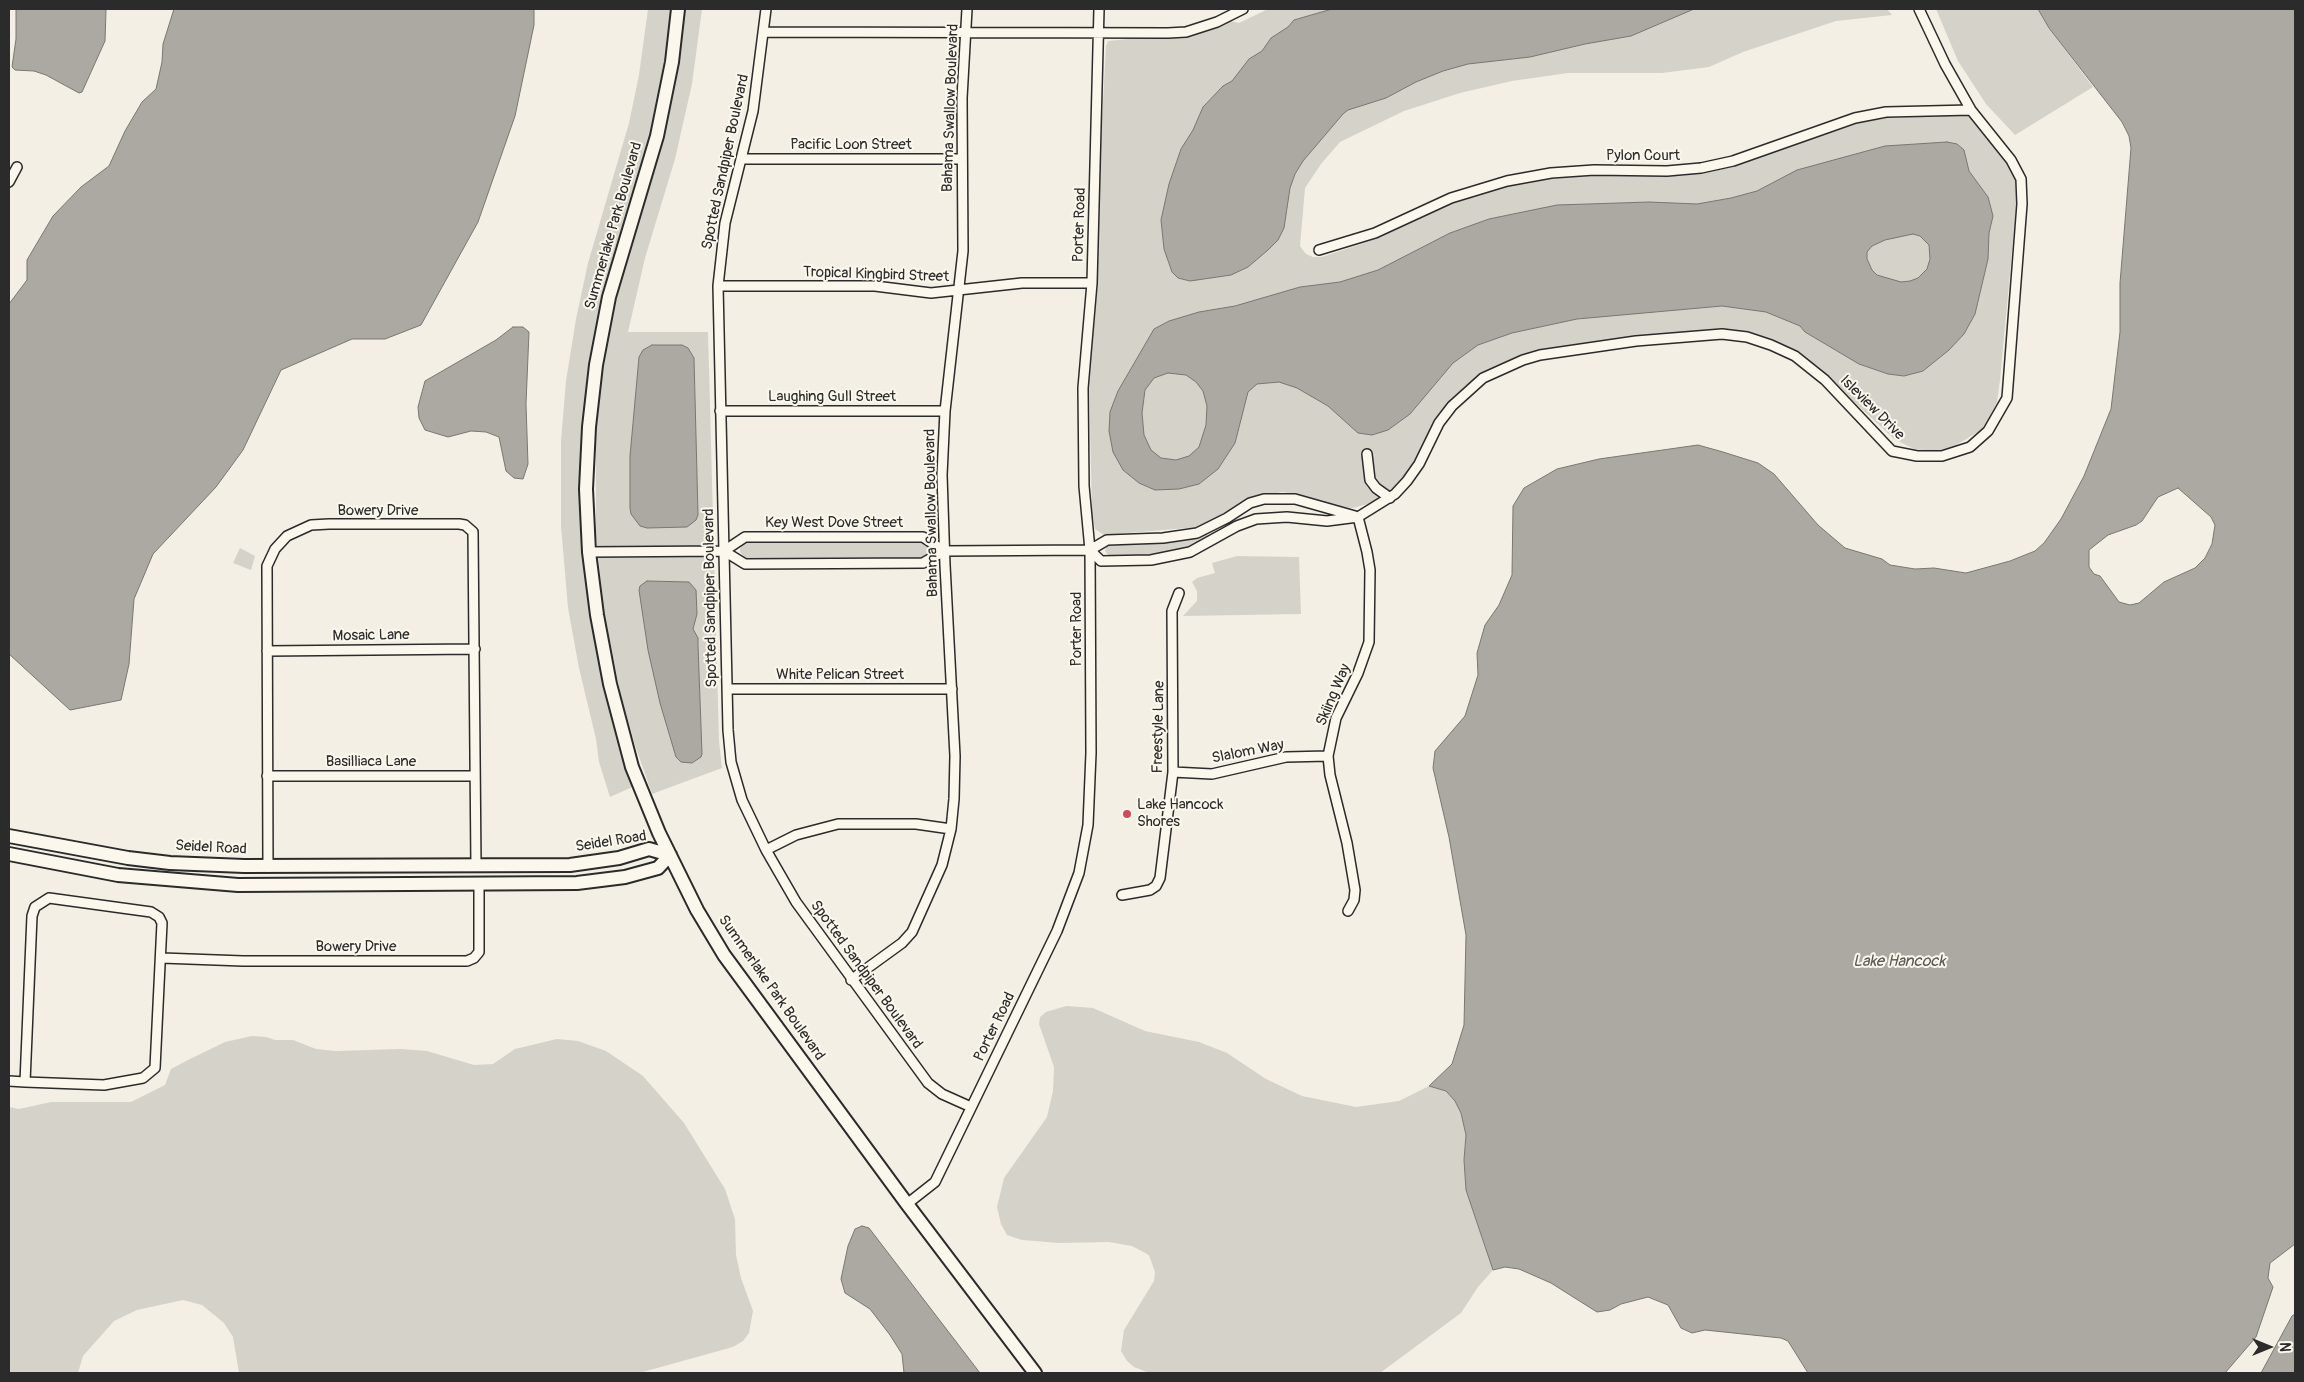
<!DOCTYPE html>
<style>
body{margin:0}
#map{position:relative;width:2304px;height:1382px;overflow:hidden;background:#f3efe4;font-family:Pangolin,sans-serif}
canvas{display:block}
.frame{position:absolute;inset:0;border:10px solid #2b2b2b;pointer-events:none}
.north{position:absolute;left:2244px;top:1322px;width:50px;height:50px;-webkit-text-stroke:4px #fbf7ec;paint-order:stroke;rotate:90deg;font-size:14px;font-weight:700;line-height:20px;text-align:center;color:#2b2b2b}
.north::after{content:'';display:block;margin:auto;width:18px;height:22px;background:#2b2b2b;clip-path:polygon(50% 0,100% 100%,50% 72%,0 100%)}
</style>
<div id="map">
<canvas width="2304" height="1382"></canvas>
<div class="frame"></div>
<div class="north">N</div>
</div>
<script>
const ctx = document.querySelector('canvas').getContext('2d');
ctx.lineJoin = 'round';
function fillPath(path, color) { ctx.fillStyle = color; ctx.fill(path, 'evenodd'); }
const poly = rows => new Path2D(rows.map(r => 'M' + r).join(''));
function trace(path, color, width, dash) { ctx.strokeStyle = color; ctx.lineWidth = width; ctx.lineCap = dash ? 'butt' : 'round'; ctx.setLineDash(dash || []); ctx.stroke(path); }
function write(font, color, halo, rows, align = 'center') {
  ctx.font = font + ' Pangolin,sans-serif'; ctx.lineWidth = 4; ctx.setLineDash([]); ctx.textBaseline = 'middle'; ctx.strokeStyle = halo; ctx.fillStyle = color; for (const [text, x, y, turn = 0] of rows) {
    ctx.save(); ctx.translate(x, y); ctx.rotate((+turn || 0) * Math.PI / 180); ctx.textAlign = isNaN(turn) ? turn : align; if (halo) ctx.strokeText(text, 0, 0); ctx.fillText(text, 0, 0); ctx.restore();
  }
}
const green = poly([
 [648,9,678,9,672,62,609,297,589,427,597,615,639,784,610,797,599,762,596,739,579,668,568,608,561,526,561,441,566,381,576,319,588,263,629,123,639,75],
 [684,9,702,9,692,84,675,159,645,258,628,332,708,332,719,741,722,768,652,794,635,745,621,696,603,607,596,533,596,434,602,378,614,303],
 [1268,9,1887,9,1892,15,1836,21,1743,52,1709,67,1662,73,1568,73,1512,81,1460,93,1404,111,1340,142,1321,164,1305,188,1300,246,1306,254,1313,257,1322,257,1376,239,1448,204,1477,194,1529,181,1585,176,1680,176,1704,173,1728,168,1862,122,1887,118,1970,115,2011,164,2016,175,2018,187,2000,380,1997,402,1988,419,1981,430,1948,450,1932,451,1914,449,1894,439,1811,362,1777,342,1727,329,1684,332,1585,344,1512,359,1479,376,1464,387,1440,413,1416,461,1404,477,1391,491,1371,503,1353,508,1338,507,1296,494,1282,492,1250,498,1218,518,1199,527,1104,535,1095,529,1092,513,1089,380,1097,290,1099,176,1106,46,1108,41,1199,32,1230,21,1239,23],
 [1936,9,2038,9,2049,28,2093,87,2015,135,1986,104,1958,61],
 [1206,533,1208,537,1206,539,1188,548,1153,556,1110,557,1105,551,1107,545,1111,544,1159,542],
 [922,539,930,547,928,555,920,559,751,559,745,558,740,552,741,544,745,541],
 [240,548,255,556,251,570,233,563],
 [1237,556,1299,557,1301,614,1183,616,1197,601,1197,591,1192,582,1197,578,1215,573,1212,563],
 [1066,1006,1093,1008,1145,1031,1199,1042,1227,1053,1266,1079,1302,1096,1356,1107,1399,1101,1429,1086,1446,1091,1455,1101,1461,1113,1466,1135,1464,1160,1466,1190,1493,1270,1478,1287,1461,1313,1380,1373,1149,1373,1134,1367,1127,1361,1121,1351,1124,1330,1154,1281,1155,1272,1149,1255,1132,1246,1109,1242,1059,1243,1022,1240,1007,1235,1001,1224,997,1207,1004,1178,1047,1117,1053,1091,1054,1067,1039,1024,1040,1017,1046,1012],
 [252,1036,266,1037,275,1040,293,1040,316,1049,336,1051,401,1049,427,1051,474,1065,493,1064,515,1049,557,1039,578,1041,606,1051,643,1076,684,1123,725,1189,735,1219,736,1255,741,1278,753,1311,749,1333,743,1341,733,1347,639,1373,239,1373,233,1337,224,1323,202,1305,183,1300,137,1310,114,1321,83,1356,78,1373,9,1373,9,1107,19,1109,51,1102,131,1102,165,1085,171,1069,190,1059,225,1042]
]);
const water = poly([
 [16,9,106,9,105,41,82,92,79,93,46,75,34,71,15,70,12,67,16,39,16,9],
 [174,9,534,9,534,25,515,116,478,222,421,325,385,339,352,339,281,370,243,450,216,487,153,554,134,599,129,664,121,700,70,710,9,654,9,304,27,280,27,260,53,216,81,187,109,166,125,131,142,102,156,89,162,62,163,44,174,9],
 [1332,9,1694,9,1631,36,1585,44,1530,57,1468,64,1443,71,1416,82,1386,98,1348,110,1343,114,1303,161,1295,174,1290,188,1284,228,1278,240,1268,250,1248,267,1231,275,1190,281,1178,278,1172,272,1164,249,1161,220,1169,184,1181,149,1193,130,1203,107,1223,86,1232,81,1249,59,1262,51,1271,38,1288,27,1294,20,1332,9],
 [2038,9,2295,9,2295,1244,2270,1263,2268,1278,2273,1287,2256,1337,2225,1373,1808,1373,1788,1341,1781,1338,1705,1330,1692,1333,1681,1328,1668,1305,1648,1297,1621,1304,1610,1310,1597,1312,1551,1283,1519,1269,1505,1267,1493,1270,1466,1190,1464,1160,1466,1135,1461,1113,1455,1101,1446,1091,1429,1086,1452,1064,1464,1025,1466,935,1449,837,1433,768,1435,751,1465,716,1478,675,1477,653,1485,625,1499,605,1512,575,1513,506,1524,488,1557,469,1599,459,1698,445,1723,452,1758,463,1774,474,1818,525,1845,548,1882,559,1890,565,1915,569,1934,568,1966,573,2010,561,2035,551,2044,543,2061,519,2084,476,2111,409,2120,332,2120,283,2131,148,2129,136,2122,122,2049,28,2038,9],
 [2178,488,2211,517,2215,525,2212,544,2205,558,2195,568,2164,582,2139,603,2130,605,2119,602,2100,576,2094,574,2089,567,2089,550,2108,535,2136,525,2142,521,2158,497,2178,488],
 [1947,142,1957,144,1964,150,1969,171,1988,197,1993,216,1989,233,1988,259,1975,314,1964,334,1949,350,1923,371,1904,376,1888,374,1859,364,1805,332,1800,326,1766,312,1722,306,1577,319,1512,333,1478,345,1453,363,1410,414,1388,430,1372,435,1358,433,1328,406,1297,388,1279,382,1257,384,1248,392,1235,443,1218,469,1199,484,1179,489,1155,490,1139,483,1123,470,1113,452,1109,431,1110,412,1118,391,1154,329,1169,321,1199,312,1235,306,1300,287,1340,282,1378,270,1450,233,1489,219,1557,205,1649,202,1697,204,1731,198,1757,191,1797,170,1885,146,1947,142],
 [1913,234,1920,236,1929,245,1930,259,1927,269,1918,278,1910,281,1901,282,1877,275,1872,270,1867,259,1867,252,1872,246,1885,240,1913,234],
 [1168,373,1186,375,1196,382,1203,391,1207,406,1206,425,1199,447,1189,456,1176,460,1161,458,1151,450,1144,435,1142,413,1145,390,1154,378,1168,373],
 [513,327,523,327,529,332,526,404,528,464,523,479,514,478,506,471,499,437,486,432,471,431,448,437,425,430,419,418,418,407,425,381,496,340,513,327],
 [652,345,682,345,688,348,694,358,698,515,696,520,687,527,647,528,640,526,631,514,630,508,630,456,639,357,643,350,652,345],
 [647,581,689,582,696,590,697,614,693,629,698,638,698,645,702,754,701,757,692,763,681,762,676,757,660,703,648,650,639,590,640,586,647,581],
 [862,1226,869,1228,980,1373,904,1373,902,1354,890,1335,870,1309,845,1293,841,1279,848,1246,855,1229,862,1226],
 [2295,1314,2295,1373,2261,1373,2292,1316,2295,1314]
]);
const street = poly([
 [766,9,753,111,725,223,718,286,728,730,731,762,742,800,766,850,796,902,928,1083,942,1094,971,1107],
 [763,32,1168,33,1186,32,1217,22,1243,9],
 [741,159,962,159],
 [9,182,17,167],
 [1319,250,1375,233,1451,198,1507,181,1551,173,1594,170,1667,171,1701,168,1733,161,1855,118,1886,112,1971,110],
 [718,286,875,286,931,293,1022,283,1092,283],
 [720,411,945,411],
 [1367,454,1370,480,1376,488,1390,498],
 [1090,550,1101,561,1151,560,1190,552,1237,526,1256,519,1287,517,1327,521,1358,517,1395,494,1407,481,1419,464,1439,423,1452,406,1483,378,1523,360,1540,355,1636,341,1722,334,1747,337,1771,345,1795,356,1825,380,1892,451,1917,456,1942,456,1970,447,1988,431,2007,398,2022,204,2021,179,2011,160,1971,110,1945,64,1919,9],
 [724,551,745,537,923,537,944,551],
 [589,552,724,551,745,564,923,563,944,551,1090,550,1107,540,1163,538,1197,533,1227,518,1250,503,1264,499,1295,499,1355,516],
 [267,651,475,649],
 [727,689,952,689],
 [1173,772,1212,774,1286,757,1328,756],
 [267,776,475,776],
 [766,850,796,835,838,824,916,824,951,829],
 [268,867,267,566,275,549,287,536,311,525,329,524,459,524,465,525,473,532,476,866],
 [1122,895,1150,890,1156,886,1160,878,1173,772,1172,611,1179,593],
 [49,898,151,912,159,917,162,923,155,1068,143,1078,104,1085,25,1082,32,916,35,907,49,898],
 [1348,911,1354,900,1355,890,1347,843,1330,775,1328,756,1336,718,1358,673,1369,642,1370,570,1367,552,1358,517],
 [162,958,243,961,467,961,474,958,479,952,479,885],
 [851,980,902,943,912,932,942,865,951,829,954,799,955,756,945,565,942,475,945,411,963,251,962,98,967,9],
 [9,1081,25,1082],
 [907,1204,935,1182,1057,931,1079,873,1088,825,1091,753,1090,550,1084,486,1083,388,1092,283,1099,9]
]);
const secondary = poly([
 [678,9,672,62,657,136,609,297,596,365,589,427,586,489,589,552,597,615,610,684,632,767,659,833,697,910,724,955,907,1204,1035,1373],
 [9,836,128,858,170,863,244,866,570,865,619,858,649,849,670,855],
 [9,854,118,875,238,885,577,883,625,877,658,868,670,855]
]);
const markers = [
 [1127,814,5,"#d1495b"]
];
const streetNames = [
 ["Bahama Swallow Boulevard",951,108,-88],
 ["Pacific Loon Street",851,145],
 ["Pylon Court",1643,156],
 ["Spotted Sandpiper Boulevard",726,162,-78],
 ["Porter Road",1080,225,-88],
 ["Summerlake Park Boulevard",614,226,-74],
 ["Tropical Kingbird Street",876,275,2],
 ["Laughing Gull Street",832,397],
 ["Isleview Drive",1872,408,45],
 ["Bowery Drive",378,511],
 ["Bahama Swallow Boulevard",932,513,-91],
 ["Key West Dove Street",834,523],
 ["Spotted Sandpiper Boulevard",711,598,-91],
 ["Porter Road",1077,629,-90],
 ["Mosaic Lane",371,636,-1],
 ["White Pelican Street",840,675],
 ["Skiing Way",1334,695,-67],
 ["Freestyle Lane",1159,727,-89],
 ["Slalom Way",1248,752,-11],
 ["Basilliaca Lane",371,762],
 ["Seidel Road",611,842,-9],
 ["Seidel Road",211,848,3],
 ["Bowery Drive",356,947],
 ["Spotted Sandpiper Boulevard",866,975,54],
 ["Summerlake Park Boulevard",771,988,55],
 ["Porter Road",995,1027,-64]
];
const poiNames = [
 ["Lake Hancock",1137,805],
 ["Shores",1137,822]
];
const waterNames = [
 ["Lake Hancock",1899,962]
];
fillPath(green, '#d5d2c9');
fillPath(water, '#aca9a2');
trace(water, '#787772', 1);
trace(street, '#2b2b2b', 12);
trace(secondary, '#2b2b2b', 16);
trace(street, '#fbf7ec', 9);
trace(secondary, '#fbf7ec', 12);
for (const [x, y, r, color] of markers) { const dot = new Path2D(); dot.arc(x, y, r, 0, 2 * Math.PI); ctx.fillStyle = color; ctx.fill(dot); trace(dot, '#fbf7ec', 2); }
write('15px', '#2b2b2b', '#fbf7ec', streetNames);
write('15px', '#2b2b2b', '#fbf7ec', poiNames, 'left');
write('italic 16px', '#585755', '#fbf7ec', waterNames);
</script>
